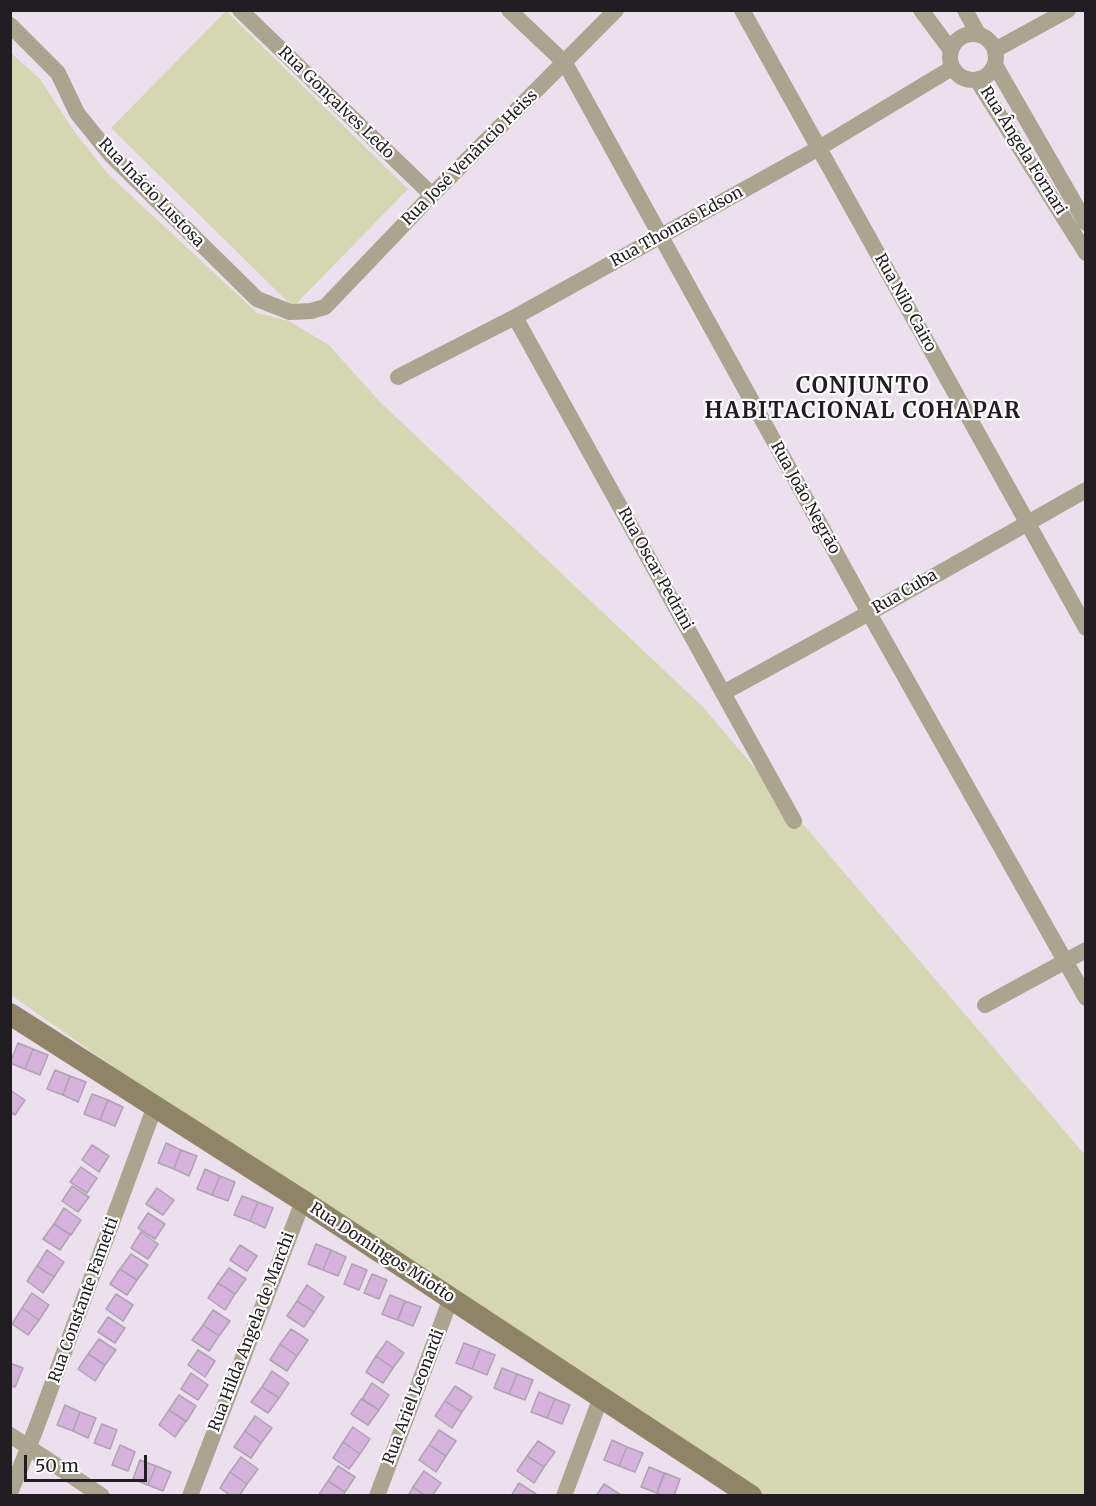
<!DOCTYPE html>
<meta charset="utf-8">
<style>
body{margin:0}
#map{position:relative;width:1096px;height:1506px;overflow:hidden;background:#ecdfee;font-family:Merriweather,serif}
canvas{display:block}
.frame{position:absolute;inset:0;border:12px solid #221d23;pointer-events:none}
.scale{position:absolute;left:24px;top:1455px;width:123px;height:27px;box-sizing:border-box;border:3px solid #221d23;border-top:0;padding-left:8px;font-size:18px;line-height:21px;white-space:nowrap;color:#221d23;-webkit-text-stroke:4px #fff;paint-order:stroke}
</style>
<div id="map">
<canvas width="1096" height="1506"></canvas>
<div class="frame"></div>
<div class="scale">50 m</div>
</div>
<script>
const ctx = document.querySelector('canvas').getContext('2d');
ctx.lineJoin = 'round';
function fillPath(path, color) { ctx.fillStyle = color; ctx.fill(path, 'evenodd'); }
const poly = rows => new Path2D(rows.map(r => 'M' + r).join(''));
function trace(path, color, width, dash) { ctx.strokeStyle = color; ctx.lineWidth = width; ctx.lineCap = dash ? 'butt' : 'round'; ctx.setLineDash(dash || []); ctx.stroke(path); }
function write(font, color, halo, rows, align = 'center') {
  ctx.font = font + ' Merriweather,serif'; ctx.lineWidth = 4.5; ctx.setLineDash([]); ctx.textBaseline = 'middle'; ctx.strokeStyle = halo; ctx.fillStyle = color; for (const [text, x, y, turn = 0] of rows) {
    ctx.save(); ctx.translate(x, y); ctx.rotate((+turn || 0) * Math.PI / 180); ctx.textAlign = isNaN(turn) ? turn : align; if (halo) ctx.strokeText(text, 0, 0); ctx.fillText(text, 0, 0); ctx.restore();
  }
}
const green = poly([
 [226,11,408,189,293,307,111,128],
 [11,53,40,79,72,128,107,173,257,313,289,321,329,345,379,401,703,707,1085,1155,1085,1495,754,1495,303,1200,11,995]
]);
const building = poly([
 [18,1043,33,1049,25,1069,10,1063,18,1043],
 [33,1049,48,1055,40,1075,25,1069,33,1049],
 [55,1070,70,1076,63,1095,47,1089,55,1070],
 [70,1076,86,1082,78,1102,63,1095,70,1076],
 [10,1090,25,1100,15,1115,10,1112,10,1090],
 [92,1094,108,1100,100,1120,84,1114,92,1094],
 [108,1100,123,1107,115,1126,100,1120,108,1100],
 [166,1143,181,1150,174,1169,158,1163,166,1143],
 [92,1145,109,1156,99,1172,82,1160,92,1145],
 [181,1150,197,1156,189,1176,174,1169,181,1150],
 [81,1167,97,1178,87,1193,70,1182,81,1167],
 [205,1169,220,1176,212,1195,197,1189,205,1169],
 [220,1176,235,1182,228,1201,212,1195,220,1176],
 [72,1186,89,1197,78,1212,62,1201,72,1186],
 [157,1188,174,1200,163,1215,146,1204,157,1188],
 [242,1196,258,1202,250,1221,234,1215,242,1196],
 [258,1202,273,1208,265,1228,250,1221,258,1202],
 [64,1208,81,1220,71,1235,54,1224,64,1208],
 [148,1213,165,1224,155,1239,138,1228,148,1213],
 [54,1224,70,1235,60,1250,43,1239,54,1224],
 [141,1232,158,1244,148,1259,131,1248,141,1232],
 [316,1244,331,1250,323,1270,308,1264,316,1244],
 [240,1245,257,1256,247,1271,230,1260,240,1245],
 [47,1250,64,1262,54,1277,37,1266,47,1250],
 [331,1250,346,1257,338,1276,323,1270,331,1250],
 [131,1254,148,1265,137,1280,120,1269,131,1254],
 [352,1264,367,1270,359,1290,344,1284,352,1264],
 [37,1266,54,1277,43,1293,27,1281,37,1266],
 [229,1268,246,1279,235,1294,218,1283,229,1268],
 [120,1269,137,1280,127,1295,110,1284,120,1269],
 [372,1274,387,1280,379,1299,364,1293,372,1274],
 [218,1283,235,1294,225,1310,208,1298,218,1283],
 [307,1285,324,1297,314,1312,297,1301,307,1285],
 [32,1293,49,1305,39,1320,22,1308,32,1293],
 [116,1294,133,1305,123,1321,106,1309,116,1294],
 [390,1295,405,1301,397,1320,382,1314,390,1295],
 [297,1301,314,1312,304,1327,287,1316,297,1301],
 [405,1301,421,1307,413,1326,398,1320,405,1301],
 [22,1308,39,1320,28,1335,12,1324,22,1308],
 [213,1310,230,1321,219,1336,203,1325,213,1310],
 [108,1317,125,1328,115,1343,98,1332,108,1317],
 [203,1325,219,1336,209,1351,192,1340,203,1325],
 [291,1329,308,1340,297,1356,280,1344,291,1329],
 [99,1339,116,1350,105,1365,88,1354,99,1339],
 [387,1341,404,1353,393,1368,376,1356,387,1341],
 [464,1343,480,1349,472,1369,456,1363,464,1343],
 [280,1344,297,1356,287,1371,270,1360,280,1344],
 [480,1349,495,1355,487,1375,472,1369,480,1349],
 [198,1350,215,1361,205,1377,188,1365,198,1350],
 [88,1354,105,1365,95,1381,78,1369,88,1354],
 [376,1356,393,1368,383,1383,366,1372,376,1356],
 [10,1363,23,1368,15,1387,10,1386,10,1363],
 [502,1368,517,1374,509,1394,494,1388,502,1368],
 [272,1371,289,1383,279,1398,262,1387,272,1371],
 [191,1373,208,1385,198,1400,181,1389,191,1373],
 [517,1374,533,1380,525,1400,509,1394,517,1374],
 [372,1383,389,1395,379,1410,362,1399,372,1383],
 [455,1386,472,1397,462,1412,445,1401,455,1386],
 [262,1387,279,1398,268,1413,251,1402,262,1387],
 [539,1392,555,1399,547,1418,531,1412,539,1392],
 [179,1395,196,1406,186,1422,169,1410,179,1395],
 [361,1399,379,1410,368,1425,351,1414,361,1399],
 [555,1399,570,1405,562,1424,547,1418,555,1399],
 [445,1401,462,1412,452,1428,435,1416,445,1401],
 [65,1405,80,1412,73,1431,57,1425,65,1405],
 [169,1410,186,1421,175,1437,159,1425,169,1410],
 [80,1412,96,1418,88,1438,73,1431,80,1412],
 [255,1416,272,1428,261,1443,245,1431,255,1416],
 [102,1424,117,1430,110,1449,94,1443,102,1424],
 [353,1427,370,1439,360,1454,343,1442,353,1427],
 [439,1430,456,1441,446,1456,429,1445,439,1430],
 [245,1431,261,1443,251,1458,234,1447,245,1431],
 [612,1440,627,1447,619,1466,604,1460,612,1440],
 [538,1441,555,1452,544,1467,527,1456,538,1441],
 [343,1442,360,1454,349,1469,333,1458,343,1442],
 [120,1445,135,1452,128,1471,112,1465,120,1445],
 [429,1445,446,1456,436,1472,419,1460,429,1445],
 [627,1447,643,1453,635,1472,619,1466,627,1447],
 [527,1456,544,1467,534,1483,517,1471,527,1456],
 [241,1457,258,1469,247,1484,230,1472,241,1457],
 [140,1460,156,1466,148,1485,133,1479,140,1460],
 [156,1466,171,1472,163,1491,148,1485,156,1466],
 [338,1466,355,1477,345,1492,328,1481,338,1466],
 [649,1467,664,1473,657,1493,641,1487,649,1467],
 [424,1471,441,1483,432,1496,426,1496,413,1487,424,1471],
 [230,1472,247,1484,239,1496,231,1496,220,1488,230,1472],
 [665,1473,680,1479,674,1496,664,1496,657,1493,665,1473],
 [328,1481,345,1492,343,1496,318,1496,328,1481],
 [519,1483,536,1494,535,1496,511,1496,519,1483],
 [604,1484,621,1495,621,1496,596,1496,604,1484],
 [413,1487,426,1496,408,1496,413,1487]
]);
const street = poly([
 [240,10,432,195],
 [509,10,565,63,869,613,1086,998],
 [742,10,1086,628],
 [921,10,950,49],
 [965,10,978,34],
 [10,25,58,73,77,113,110,154,257,299,290,312,311,311,325,307,432,195,616,10],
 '950 57a23 23 0 1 1 46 0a23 23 0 1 1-46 0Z',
 [995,50,1068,10],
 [995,65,1086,223],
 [977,80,1086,253],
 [515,317,794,821],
 [398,377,515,317,819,148,952,68],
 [723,693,869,613,1086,490],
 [985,1005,1086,950],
 [10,1435,102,1496],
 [10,1493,35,1431,155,1106],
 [190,1496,303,1201],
 [377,1496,451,1298],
 [564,1496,601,1397]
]);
const secondary = poly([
 [10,1014,303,1201,751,1496]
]);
const streetNames = [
 ["Rua Gonçalves Ledo",336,103,44],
 ["Rua Ângela Fornari",1023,151,58],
 ["Rua José Venâncio Heiss",470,158,-45],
 ["Rua Inácio Lustosa",151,193,46],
 ["Rua Thomas Edson",677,227,-29],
 ["Rua Nilo Cairo",905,303,61],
 ["Rua João Negrão",805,498,61],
 ["Rua Oscar Pedrini",655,569,61],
 ["Rua Cuba",905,592,-30],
 ["Rua Domingos Miotto",382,1253,33],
 ["Rua Constante Fametti",84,1300,-70],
 ["Rua Hilda Angela de Marchi",252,1332,-69],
 ["Rua Ariel Leonardi",414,1397,-69]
];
const districtNames = [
 ["CONJUNTO",863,387],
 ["HABITACIONAL COHAPAR",863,412]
];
fillPath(green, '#d5d7b2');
fillPath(building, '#d5b3dc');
trace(building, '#afa2b1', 1.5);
trace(street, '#aba48f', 16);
trace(secondary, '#8f8566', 22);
write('16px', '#221d23', '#fff', streetNames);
ctx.letterSpacing = '1.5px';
write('bold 22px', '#221d23', '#fff', districtNames);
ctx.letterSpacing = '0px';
</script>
